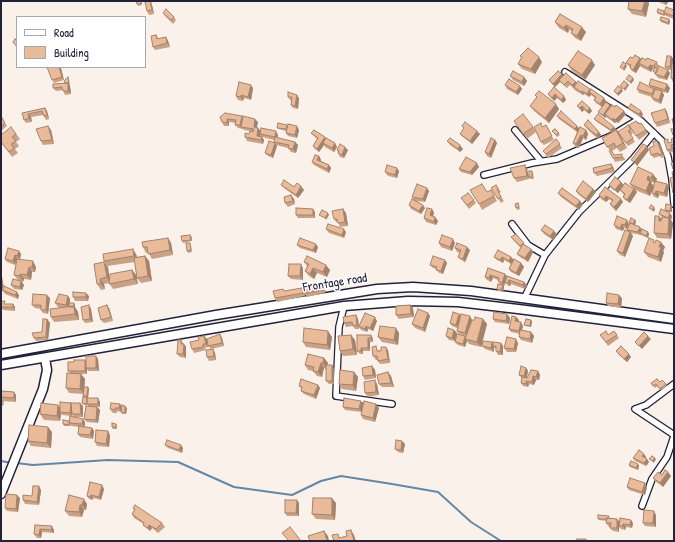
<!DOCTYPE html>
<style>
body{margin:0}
#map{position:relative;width:675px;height:542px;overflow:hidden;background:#fbf1eb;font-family:"Patrick Hand",sans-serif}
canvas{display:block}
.frame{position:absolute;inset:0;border:2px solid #22223b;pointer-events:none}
.legend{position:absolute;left:16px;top:16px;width:130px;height:52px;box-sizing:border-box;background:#fff;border:1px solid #a7a7b1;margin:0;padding:5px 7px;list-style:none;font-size:12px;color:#22223b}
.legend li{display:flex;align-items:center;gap:8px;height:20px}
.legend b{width:20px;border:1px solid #a7a7b1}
</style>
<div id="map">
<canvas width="675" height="542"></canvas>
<div class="frame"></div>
<ul class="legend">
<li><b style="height:5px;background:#fff"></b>Road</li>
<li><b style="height:11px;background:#eabb9a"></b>Building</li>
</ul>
</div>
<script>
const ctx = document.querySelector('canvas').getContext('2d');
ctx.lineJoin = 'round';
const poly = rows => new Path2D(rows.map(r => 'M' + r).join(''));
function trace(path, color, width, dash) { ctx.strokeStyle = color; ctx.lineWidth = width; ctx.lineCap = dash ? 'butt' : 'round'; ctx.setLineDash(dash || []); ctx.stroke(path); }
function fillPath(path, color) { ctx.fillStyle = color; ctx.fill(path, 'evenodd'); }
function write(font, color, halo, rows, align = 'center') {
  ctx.font = font + ' "Patrick Hand",sans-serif'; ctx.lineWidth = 3; ctx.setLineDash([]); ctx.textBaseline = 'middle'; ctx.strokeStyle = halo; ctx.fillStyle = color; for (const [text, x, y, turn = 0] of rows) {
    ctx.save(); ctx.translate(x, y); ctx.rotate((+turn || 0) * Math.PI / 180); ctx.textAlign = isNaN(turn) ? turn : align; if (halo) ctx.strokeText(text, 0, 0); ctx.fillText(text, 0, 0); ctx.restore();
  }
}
const stream = poly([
 [1,461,12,463],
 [16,463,33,465,108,460,178,462,234,487,292,495,321,481,341,476,392,484,438,492,471,522,501,541]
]);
const street = poly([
 [565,72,639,119,662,141,668,157,672,179,674,204],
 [515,130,541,161],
 [484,175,532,163,557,159,611,136,639,119],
 [512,224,528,245,545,255],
 [524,299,545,255,579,212,633,159,654,133],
 [344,306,339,327,336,396,392,404],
 [674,384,646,405,635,409,674,435],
 [642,506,652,479,667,457,674,436]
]);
const secondary = poly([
 [1,354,216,315,377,289,413,287,471,291,674,319],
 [1,365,344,306,408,301,458,302,518,309,674,329],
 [1,494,43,389,47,370,45,358]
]);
const wall = poly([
 [136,1,142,1,142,5,138,6,137,4],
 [145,1,153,1,153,2,151,3,152,5,154,14,149,15,147,11],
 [629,1,647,1,649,3,646,17,632,14,628,9],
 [656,1,669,1,666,5],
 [674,10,674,19,666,16,665,15,665,16,658,14,657,12],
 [163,13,174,17,176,20,173,24,165,16],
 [560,14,586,32,581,41,575,38,571,33,572,31,569,30,568,33,559,28,555,22],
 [660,20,670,21,669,25,661,22],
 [156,35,159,39,166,37,168,41,170,47,155,50,153,47],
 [520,56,542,62,535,74,522,69,518,64,522,58],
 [671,56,674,60,673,63,674,63,674,82,673,82,671,78,671,70,668,70,665,67],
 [633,58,640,58,641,59,657,62,659,66,657,68,670,73,667,80,658,78,655,74,653,71,654,69,653,68,651,72,641,67,640,66,636,73,632,71,630,68,630,67,626,63],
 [568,65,595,65,585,80,572,71],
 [61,68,64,80,54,83,52,80],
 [562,74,563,76,591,90,606,101,606,102,611,106,615,107,624,111,626,114,618,123,616,122,615,123,606,117,605,118,601,115,598,112,602,107,596,103,594,100,595,98,591,95,589,97,584,94,583,95,576,91,570,85,567,88,560,82,555,87,552,84,549,80],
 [510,76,524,77,527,81,524,86,513,80],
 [68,77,69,79,71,94,65,95,63,90,56,91,53,88,65,83],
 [505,85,520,86,522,89,518,95,507,89],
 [649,85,670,88,668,93,662,92,664,95,661,104,654,101,652,98,652,97,639,93,637,89,651,87],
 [253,88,251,100,244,98,243,101,238,100,236,96],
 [548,94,564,96,566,100,563,103,557,98,554,101,550,97],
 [535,95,559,109,549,123,534,111,530,106,537,98],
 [288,97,299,98,298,109,293,108,291,105,292,100,290,100],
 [577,106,590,108,592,111,589,114,584,110,582,112],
 [45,108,47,111,49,119,46,120,43,115,31,117,32,122,26,123,24,120,22,113],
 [628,108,643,114,641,118,631,111],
 [665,109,667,112,670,123,657,127,655,123],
 [557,116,579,129,586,130,588,134,586,140,583,138,579,148,575,146,573,143,577,132,559,119],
 [220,117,243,118,258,122,257,127,258,128,260,131,278,135,277,138,295,142,298,145,296,153,291,152,288,148,276,145,274,142,274,140,262,137,264,140,263,144,247,141,245,137,249,134,250,131,244,130,243,129,238,128,235,125,236,123,229,122,229,126,224,126,222,122],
 [2,118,7,126,1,131,1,119],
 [594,119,617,130,627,148,620,152,617,148,612,151,614,155,624,157,625,160,615,162,613,158,610,150,607,147,612,132,597,122],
 [514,121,533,127,536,132,527,139],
 [641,123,648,133,639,140,636,136,638,124],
 [584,125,599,132,601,135,598,139,587,129],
 [628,125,633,133,631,135,635,142,628,146,618,132],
 [287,126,299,130,297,138,288,136,286,133,286,131,279,129,277,128],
 [462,126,480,134,472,144,463,137,460,134,464,129],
 [11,127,20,139,16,142,19,146,15,149,18,153,12,157,1,142],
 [548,128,554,140,544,145,541,142],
 [555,129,560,135,557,137,552,131],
 [51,130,54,144,43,145,41,141],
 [311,133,325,137,326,139,335,143,337,147,334,152,325,147,324,145,319,152,315,149,313,146,317,139],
 [674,138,674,152,669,153,667,150,670,142,672,142],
 [556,139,562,148,548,158,543,151],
 [495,140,497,143,491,158,487,156,485,152],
 [447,141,463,149,460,152,450,145],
 [275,143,277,146,273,158,268,156,265,153],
 [660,144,665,157,661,158,660,156,654,158,651,155],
 [337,150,348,150,344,158,340,157,338,153,338,152],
 [319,156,321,160,321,161,329,165,331,168,329,173,314,165,312,162],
 [611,164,613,167,615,172,597,176,594,173],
 [479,167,472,175,461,172,459,169],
 [638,167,657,179,656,181,669,187,667,197,659,195,658,198,654,197,652,193,653,188,650,196,635,190,637,192,630,203,625,200,623,197,624,195,620,190,623,186,618,193,611,188,609,185,624,185,633,188,630,184],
 [652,182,654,183,654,186,651,183],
 [527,169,529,177,532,171,533,173,534,179,530,179,529,177,529,179,517,182,514,178],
 [399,171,397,178,388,176,385,172],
 [281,185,294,187,304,190,298,198,284,188],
 [496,185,501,192,499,193,504,201,501,203,491,188],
 [605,187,621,199,623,202,616,211,612,207,610,204,612,201,609,199,606,202,601,199,599,195],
 [593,189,596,192,588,202,578,194,576,191],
 [429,191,425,202,416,201,425,208,421,214,411,209,409,205,414,200,412,197],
 [487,192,494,195,497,201,482,210,479,204],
 [558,193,583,204,579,210,561,197],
 [291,195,294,199,295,204,288,207,285,203],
 [461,198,474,200,476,203,469,209],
 [518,203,520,209,517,210,516,208],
 [672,206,672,212,668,212,672,216,671,220,673,223,671,239,657,238,654,233,662,217,659,214,666,212,665,210],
 [313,209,315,212,315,218,298,218,296,215],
 [343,209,346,213,348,226,340,227,338,222,336,222,334,219],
 [432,209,434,213,433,216,435,217,438,221,436,225,426,222,424,218],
 [627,220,627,229,624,228,623,231,616,229,614,225],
 [635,220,636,221,635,225,642,229,648,232,649,234,648,238,641,235,631,233,633,236,625,257,620,255,617,251,628,232,627,230,630,223,629,222],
 [326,229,346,232,344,238,329,233],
 [541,230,557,234,553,240,544,234],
 [516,234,525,245,531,249,533,252,528,262,520,257,517,254,521,248,514,241,511,237],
 [192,236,192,241,183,243,182,241],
 [168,238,171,243,173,255,152,259,148,252,146,253,143,247],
 [655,242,665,247,663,251,664,252,661,262,648,257,644,252],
 [190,243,191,245,192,252,188,253,187,251],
 [439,243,455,243,452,251,441,247],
 [297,245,318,247,316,253,300,248],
 [455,248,470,250,465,262,461,260,458,257,460,253,457,252],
 [19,251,21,254,20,259,36,267,35,272,32,272,31,280,24,279,23,282,21,281,24,285,22,290,14,289,11,285,18,280,14,275,17,259,15,265,7,262,5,259],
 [136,254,137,257,145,256,149,261,152,281,141,283,137,278,135,262,107,266,104,261],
 [494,257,511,257,513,260,521,263,524,267,519,276,511,272,509,269,511,264,504,260,503,263,497,260],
 [304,262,330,270,327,277,317,273,314,279,309,276,305,271,307,266],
 [447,263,443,274,439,273,436,269,433,268,430,265],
 [108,267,109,277,132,270,136,275,138,284,113,289,109,283,104,284,105,289,101,290,97,284],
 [303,268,303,280,291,279,288,276],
 [488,268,505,274,507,277,527,285,525,289,511,284,510,286,508,286,506,283,504,286,503,292,498,291,497,289,500,284,498,281,498,280,493,278,491,282,487,280,485,277],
 [1,275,2,277,4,287,19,295,18,299,5,294,2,290,1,290],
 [321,283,324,286,325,293,307,297,305,294,305,296,277,302,275,298,285,291,304,290],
 [68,296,70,299,70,303,75,305,75,307,78,312,79,320,54,322,51,317,63,308,58,307,55,303],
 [89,296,88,301,75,301,73,297],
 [50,298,48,314,43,313,41,310,41,309,35,308,32,305],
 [622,298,621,308,608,306,606,303],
 [13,304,15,307,15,311,3,310,1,307],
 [89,305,91,309,93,322,85,323,83,320],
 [410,305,413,308,414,317,399,319,396,315],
 [109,308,113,321,104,323,101,320],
 [428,313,430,316,425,332,415,328,412,324],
 [459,314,461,316,470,316,472,320,475,320,483,319,487,324,481,347,469,344,467,341,465,347,458,345,455,342,466,338,466,336,459,334,457,331,457,328,452,326,450,323],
 [507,314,510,318,509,324,495,322,493,319],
 [356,315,358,319,359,326,377,321,373,331,368,329,367,332,361,330,359,327,359,329,355,329,353,326,346,327,344,323],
 [516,317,519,320,518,322,523,326,522,330,531,332,534,336,532,343,521,340,519,337,520,334,511,332,509,329],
 [47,319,50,323,48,340,36,341,34,338,42,332],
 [531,320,532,322,531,327,526,326,524,325],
 [454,330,457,333,455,341,449,340,446,336],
 [614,331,619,338,608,346,600,335,608,335],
 [399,333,398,345,382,342,378,337],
 [220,334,222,338,224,346,211,349,208,346],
 [351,335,355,340,357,355,343,356,340,351],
 [371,335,373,339,373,342,370,342,370,351,363,351,363,354,360,354,357,351],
 [204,336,207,339,208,347,205,348,206,350,194,353,192,349,199,340],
 [332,337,330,350,306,347,303,342],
 [181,340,186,347,186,358,180,357,177,354],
 [492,342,493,344,501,343,503,346,503,355,498,355,496,351,496,349,494,348,494,352,485,349,482,346],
 [518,343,516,352,507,352,504,348],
 [213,349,215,353,216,360,209,361,207,357],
 [379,349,379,351,388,350,390,363,380,364,377,360,376,360,373,356],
 [616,351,631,357,627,362,619,355],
 [324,358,328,363,327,365,334,369,334,384,329,384,326,381,326,369,324,368,322,377,317,376,313,371,308,370,305,365],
 [98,359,99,371,88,371,87,369,87,374,81,374,85,379,84,387,88,387,89,389,88,398,100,402,100,407,97,407,100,410,98,423,87,422,84,419,88,406,88,405,84,405,82,403,84,397,83,396,83,394,69,393,66,388,70,373,68,371,74,362],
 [372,366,375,370,376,378,365,380,363,376],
 [526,368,528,371,527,378,538,371,540,375,539,380,536,380,534,385,529,384,528,387,523,386,521,383,522,379,519,375],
 [354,372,358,377,356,391,342,389,339,384],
 [391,376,394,387,382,387,379,384],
 [662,380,667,386,661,390,657,386,655,388,651,383,660,382],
 [377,384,379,395,368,397,365,393],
 [318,385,320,388,316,399,304,394,301,391,302,389,299,386],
 [1,391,14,392,16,395,16,402,2,401,1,399],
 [71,403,71,404,80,403,83,406,83,417,75,417,85,422,85,427,92,428,94,431,93,439,80,437,78,434,79,427,72,426,71,425,71,426,64,426,63,424,69,421,74,417,72,415,72,416,62,415,61,414,60,421,44,420,40,414,58,405,60,408],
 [120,404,121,407,127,408,126,414,122,414,121,412,117,411,117,413,113,413,110,409],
 [363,404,362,412,345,410,343,407],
 [379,408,375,422,363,419,361,415],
 [116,424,117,425,117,429,113,429,112,427],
 [52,432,51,448,31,446,28,441],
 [110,435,109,447,97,446,95,442],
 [402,441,405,444,403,453,398,452,395,449],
 [165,445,183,448,182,453,168,448],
 [644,454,646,457,646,458,649,462,646,466,635,461,633,458],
 [638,464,639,466,638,470,630,467,629,465],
 [662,475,671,476,663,487,655,481,653,478],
 [627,487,647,487,645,495,629,490],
 [104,489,101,500,93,498,93,500,89,499,87,496],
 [41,490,39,505,25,504,23,500,32,496],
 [69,495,87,504,86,510,84,510,82,517,69,516,65,511],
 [20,498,18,512,7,511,5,508],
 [299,503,299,516,287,516,285,513],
 [336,503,335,520,316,519,312,514],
 [133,508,162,523,165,527,158,533,152,528,150,531,146,528,143,525,144,524,134,518,132,514,134,510],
 [656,515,656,527,645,526,643,523],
 [610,517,610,518,617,519,619,522,633,523,632,528,626,527,625,530,621,529,619,527,619,532,613,531,610,528,610,527,609,527,606,523,607,521,599,520,598,519],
 [35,525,54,530,54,533,42,532,41,538,37,538,34,534]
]);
const shadedWall = poly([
 [150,1,152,5,154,14,152,10],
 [645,1,647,1,649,3,646,17,642,11],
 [665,1,669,1,666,5,664,2],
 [669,19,670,21,669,25,668,23],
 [566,25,569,30,568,33,564,28],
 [582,27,586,32,581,41,577,36],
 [166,37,168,41,170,47,167,43],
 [671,56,674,60,672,71,670,67],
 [539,57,542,62,535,74,531,69],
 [640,58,643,61,639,63,640,66,636,73,633,70],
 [592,60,595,65,585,80,582,75],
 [626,64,627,66,624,71,623,69],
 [650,65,653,68,651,72,648,68],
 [59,67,60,67,61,68,64,80,62,77],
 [668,70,670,73,667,80,664,77],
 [562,74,564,78,559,80,560,82,555,87,553,84],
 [524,77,527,81,524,86,522,82],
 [633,78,634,80,631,84,630,82],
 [576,82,578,85,574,87,575,89,572,85],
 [68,83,70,86,71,94,68,91],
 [628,84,629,85,625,91,624,89],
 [667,84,670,88,668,93,665,90],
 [251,85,253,88,251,100,248,97],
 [520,86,522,89,518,95,516,92],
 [590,89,592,92,589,92,591,95,589,97,587,94],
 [622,89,623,91,618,96,617,94],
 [582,91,584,94,583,95,581,92],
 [662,91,664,95,661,104,659,100],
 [555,94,557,98,554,101,552,98],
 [241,95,244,98,243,101,241,97],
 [297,95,299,98,298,109,295,106],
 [564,96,566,100,563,103,561,100],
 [604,98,606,101,602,107,600,104],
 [556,104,559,109,549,123,545,118],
 [610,105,612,109,605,114,606,117,605,118,603,115],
 [582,106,584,110,582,112,580,108],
 [45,108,47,111,49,119,47,115],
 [590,108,592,111,589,114,587,111],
 [665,109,667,112,670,123,668,119],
 [624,111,626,114,618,123,615,120],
 [641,111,643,114,641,118,639,114],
 [28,114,31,117,32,122,29,118],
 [242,116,244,119,241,127,243,129,240,125],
 [613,118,616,122,615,123,612,120],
 [227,119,229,122,229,126,227,123],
 [255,119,258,122,256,130,254,127],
 [48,126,51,130,54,144,52,140],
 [297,126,299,130,297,138,295,135],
 [577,126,580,129,577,132,575,129],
 [614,127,617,130,627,148,623,143,614,134,611,130],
 [258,128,261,131,259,139,257,136],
 [586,130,588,134,586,140,583,136],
 [276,131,278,135,277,140,275,137],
 [477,131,480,134,472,144,470,141],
 [599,132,601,135,598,139,596,135],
 [581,135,583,138,579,148,576,144],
 [262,137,264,140,263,144,261,140],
 [325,137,327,141,323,143,324,145,319,152,317,149],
 [495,140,497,143,491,158,489,154],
 [657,141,660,144,665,157,662,154],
 [295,142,298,145,296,153,293,149],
 [275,143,277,146,273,158,271,155],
 [335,143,337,147,334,152,332,148],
 [460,145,463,149,460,152,458,149],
 [647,146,649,150,637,166,634,162],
 [345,147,348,150,344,158,342,155],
 [319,156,321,160,320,163,317,160],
 [477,163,479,167,472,175,470,172],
 [611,164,613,167,615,172,612,168],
 [329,165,331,168,329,173,327,169],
 [525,165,527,169,529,179,527,176],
 [397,168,399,171,397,178,395,175],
 [653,174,657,179,655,183,651,178],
 [648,176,652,182,651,183,654,186,650,196,646,191,647,180],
 [621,182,624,185,618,193,615,190],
 [667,184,669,187,667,197,664,193],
 [301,186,304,190,298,198,296,195],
 [427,188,429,191,425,202,423,199],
 [593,189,596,192,588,202,586,199],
 [634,189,637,192,630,203,627,200],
 [656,191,659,195,658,198,655,194],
 [291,195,294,199,295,204,293,201],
 [606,196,609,199,606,202,604,199],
 [621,199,623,202,616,211,614,207],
 [580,201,583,204,579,210,576,206],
 [423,205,425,208,421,214,419,211],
 [671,205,672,206,672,212,670,211],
 [654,207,655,209,654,212,652,210],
 [313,209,315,212,315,218,313,215],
 [343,209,346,213,348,226,345,222],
 [432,209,434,213,432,219,430,215],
 [328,213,329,215,326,220,325,218],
 [670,213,672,216,671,220,673,223,671,239,668,234,668,218],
 [659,216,663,221,659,221],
 [435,217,438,221,436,225,434,222],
 [627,220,629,224,627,229,625,225],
 [635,220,636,221,635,225,633,224],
 [622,224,624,228,623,231,620,228],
 [640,227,642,231,640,233,641,235,638,232],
 [344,229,346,232,344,238,342,235],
 [554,231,557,234,553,240,550,236],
 [630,232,633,236,625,257,623,253],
 [648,232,649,234,648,238,646,236],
 [168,238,171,243,173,255,170,250],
 [453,239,455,243,452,251,450,247],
 [661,242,665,247,663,251,664,252,661,262,658,257,659,247],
 [316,244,318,247,316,253,313,250],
 [467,247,470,250,465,262,463,259],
 [133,249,136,254,138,261,134,256],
 [531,249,533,252,528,262,525,258],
 [19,251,21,254,20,259,17,256],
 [15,255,17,258,15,265,13,261],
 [145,256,149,261,152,281,148,276],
 [502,257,504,260,503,263,500,260],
 [511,257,514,260,511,264,509,261],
 [445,260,447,263,443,274,441,271],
 [33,261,36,267,35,272,32,267],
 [104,262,108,267,110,283,107,277],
 [521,263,524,267,519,276,516,273],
 [301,264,303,268,303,280,300,276],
 [326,265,330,270,327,277,323,272],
 [29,267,32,272,31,280,27,275],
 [313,268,317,273,314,279,310,274],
 [132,270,136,275,138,284,134,279],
 [20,274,24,279,23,282,20,276],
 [505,274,507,277,504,286,502,283],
 [1,275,2,277,4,290,1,287],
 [490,275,493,278,491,282,489,278],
 [100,279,104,284,105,289,101,284],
 [509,280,511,284,510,286,508,283],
 [21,281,24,285,22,290,20,287],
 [524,282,527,285,525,289,523,285],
 [321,283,324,286,325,293,323,290],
 [503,285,504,287,503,292,501,290],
 [302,288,304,291,305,296,303,293],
 [17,292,19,295,18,299,15,295],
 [86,293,89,296,88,301,86,297],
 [47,295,50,298,48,314,46,310],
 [619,295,622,298,621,308,618,304],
 [68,296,70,299,69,309,66,305],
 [74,303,75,305,75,307,78,312,79,320,75,314,74,309],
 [13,304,15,307,15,311,13,307],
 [89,305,91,309,93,322,90,319],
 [107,305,109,308,113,321,111,317],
 [410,305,413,308,414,317,411,314],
 [428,313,430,316,425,332,423,328],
 [459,314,461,317,458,328,456,325],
 [507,314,510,318,509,324,506,321],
 [356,315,358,319,359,329,357,325],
 [470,316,472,320,468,336,465,333],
 [375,317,377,321,373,331,370,328],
 [516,317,519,320,518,325,515,321],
 [47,319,50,323,48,340,46,337],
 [483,319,487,324,481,347,477,342],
 [531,320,532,322,531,327,530,326],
 [521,322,523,326,521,334,519,331],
 [366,326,368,329,367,332,365,329],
 [396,328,399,333,398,345,394,340],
 [454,330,457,333,455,341,452,338],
 [328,331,332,337,330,350,327,345],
 [531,332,534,336,532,343,530,339],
 [220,334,222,338,224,346,222,343],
 [351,335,355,340,357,355,353,349],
 [371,335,373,339,373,342,371,338],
 [204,336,207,339,208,347,206,344],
 [465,336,467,339,465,339,467,341,465,347,463,344],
 [648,336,651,339,642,349,639,346],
 [368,338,370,342,370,351,368,348],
 [516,339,518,343,516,352,514,349],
 [492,342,495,346,493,346,494,348,494,352,491,348],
 [501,343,503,346,503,355,500,352],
 [184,344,186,347,186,358,183,354],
 [386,347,388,350,390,363,388,359],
 [361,348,363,351,363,354,361,351],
 [213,349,215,353,216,360,214,356],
 [629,354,631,357,627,362,624,359],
 [96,356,98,359,99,371,96,368],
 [324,358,328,363,326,369,323,363],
 [85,360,87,363,86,368,87,369,87,374,85,371],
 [321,363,324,368,322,377,318,372],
 [332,365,334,369,334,384,332,381],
 [372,366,375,370,376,378,373,375],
 [526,368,528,371,526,380,524,376],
 [538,371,540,375,539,380,536,377],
 [354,372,358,377,356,391,353,385],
 [388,372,391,376,394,387,391,383],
 [81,374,85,379,84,394,80,389],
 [533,376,536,380,534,385,532,382],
 [375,380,377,384,379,395,376,392],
 [526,381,529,384,528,387,526,384],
 [318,385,320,388,316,399,314,395],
 [88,387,89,389,88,398,88,404,87,396],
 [14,392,16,395,16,402,14,398],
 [98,398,100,402,100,407,98,404],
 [361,401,363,404,362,412,359,409],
 [71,403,73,407,72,414,72,416,70,413],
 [80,403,83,406,83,417,81,414],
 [120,404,122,407,122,412,119,408],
 [376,404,379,408,375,422,373,418],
 [58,405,62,410,60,412,61,414,60,421,57,416],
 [125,406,127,408,126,414,125,413],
 [97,407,100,410,98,423,96,420],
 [83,419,85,422,85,427,82,424],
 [48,427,52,432,51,448,47,443],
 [92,428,94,431,93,439,90,435],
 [108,431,110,435,109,447,106,444],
 [402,441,405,444,403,453,401,450],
 [181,445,183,448,182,453,179,450],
 [644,454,646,457,645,459,642,456],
 [655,458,656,459,654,463,652,461],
 [647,459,649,462,646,466,644,463],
 [638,464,639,466,638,470,636,468],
 [668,472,671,476,663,487,660,483],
 [645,483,647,487,645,495,642,492],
 [102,485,104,489,101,500,99,497],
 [39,486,41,490,39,505,37,502],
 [17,495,20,498,18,512,16,509],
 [91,495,93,498,93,500,90,497],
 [332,498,336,503,335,520,332,515],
 [84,499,87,504,86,510,82,505],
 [297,500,299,503,299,516,296,513],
 [80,505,84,510,82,517,79,512],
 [654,511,656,515,656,527,653,523],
 [617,519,620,522,619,526,619,532,617,528],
 [631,520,633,523,632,528,630,525],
 [623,524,626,527,625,530,623,526],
 [149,525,152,528,150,531,148,528],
 [52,526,54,530,54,533,51,530],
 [40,529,42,532,41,538,39,535],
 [351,530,354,535,356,541,354,541],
 [324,531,328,536,329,541,327,541]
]);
const building = poly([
 [136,1,141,1,141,4,137,4,136,1],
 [150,1,152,10,147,11,145,2,150,1],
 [629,1,645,1,642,11,628,9,629,1],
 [666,7,674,10,674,16,664,13,666,7],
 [166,9,174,17,171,20,163,13,166,9],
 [658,9,664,11,664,15,657,12,658,9],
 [560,14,582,27,577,36,571,33,573,29,566,25,564,28,555,22,560,14],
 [661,17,669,19,668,23,660,20,661,17],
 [156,35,157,39,166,37,167,43,153,47,151,36,156,35],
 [15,39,17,41,17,47,13,42,15,39],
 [528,48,539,57,531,69,518,64,522,57,520,56,528,48],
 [578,51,592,60,582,75,568,65,578,51],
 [635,55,640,58,633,70,630,68,631,65,626,63,630,57,633,58,635,55],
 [667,56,671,56,670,67,665,67,667,56],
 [642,58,646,60,647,58,657,62,653,66,650,65,648,68,639,63,642,58],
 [623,62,626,64,623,69,620,67,623,62],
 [672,63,674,63,674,79,671,78,672,63],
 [659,66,668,70,664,77,655,74,659,66],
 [47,67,59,67,62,77,52,80,47,67],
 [655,67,658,69,656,73,653,71,655,67],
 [513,71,524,77,522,82,510,76,513,71],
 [558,71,562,74,553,84,549,80,558,71],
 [566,73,576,82,572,85,568,81,564,85,559,80,566,73],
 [629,75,633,78,630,82,626,79,629,75],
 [68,77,69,84,68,84,68,83,65,83,64,81,68,77],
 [509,79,520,86,516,92,505,85,509,79],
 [651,79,667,84,665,90,649,85,651,79],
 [578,81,590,89,587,94,582,91,581,92,574,87,578,81],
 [624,81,628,84,624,89,620,86,624,81],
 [239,82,251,85,248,97,241,95,241,97,236,96,239,82],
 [640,82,654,89,652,94,637,89,640,82],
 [68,83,68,91,63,91,62,87,53,88,53,84,68,83],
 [618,86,622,89,617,94,614,91,618,86],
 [554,87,564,96,561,100,555,94,552,98,548,94,554,87],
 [591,89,604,98,600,104,594,100,596,97,589,92,591,89],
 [655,89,662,91,659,100,652,98,655,89],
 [539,91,556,104,545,118,530,106,537,97,535,95,539,91],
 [288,92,297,95,295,106,291,105,292,97,288,97,288,92],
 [582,101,590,108,587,111,582,106,580,108,577,106,582,101],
 [606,102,610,105,603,115,598,112,606,102],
 [631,104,641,111,639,114,628,108,631,104],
 [612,105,615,107,616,105,624,111,615,120,613,118,612,120,605,114,612,105],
 [45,108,47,115,44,116,42,111,28,114,29,118,24,120,22,113,45,108],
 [665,109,668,119,655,123,651,113,665,109],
 [561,111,577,126,575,129,557,116,561,111],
 [225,113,242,116,240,125,235,125,236,120,227,119,227,123,222,122,220,117,225,113],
 [523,114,533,127,523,134,514,121,523,114],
 [598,114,614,127,611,130,594,119,598,114],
 [243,116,255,119,254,127,258,128,257,136,262,137,261,140,245,137,245,133,249,134,250,131,253,132,254,129,241,127,243,116],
 [2,118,5,123,1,126,1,119,2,118],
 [674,118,674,127,672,119,674,118],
 [588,120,599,132,596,135,584,125,588,120],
 [636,121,639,124,641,123,646,130,636,136,629,125,636,121],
 [465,122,477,131,470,141,460,134,464,128,462,126,465,122],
 [278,123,287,125,286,129,277,128,278,123],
 [541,123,542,127,546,125,552,136,541,142,534,127,541,123],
 [288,124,297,126,295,135,286,133,288,124],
 [628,125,631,130,628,131,633,138,626,143,618,132,628,125],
 [48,126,52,140,41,141,36,129,48,126],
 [11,127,16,134,12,137,16,141,11,144,14,148,9,152,1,142,1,135,11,127],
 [580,127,586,130,583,136,581,135,576,144,573,143,580,127],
 [261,128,276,131,275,137,260,134,261,128],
 [555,129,559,133,556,135,552,131,555,129],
 [671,129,674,129,674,134,673,135,671,129],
 [314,130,325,137,317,149,313,146,318,138,311,133,314,130],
 [616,130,623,143,616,147,614,143,607,147,602,138,616,130],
 [275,137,295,142,293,149,288,148,289,145,274,142,275,137],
 [326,138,335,143,332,148,323,143,326,138],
 [450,138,460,145,458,149,447,141,450,138],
 [491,138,495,140,489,154,485,152,491,138],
 [674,138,674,144,671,145,672,149,667,150,664,140,668,139,668,143,672,142,671,139,674,138],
 [556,139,560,144,546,154,543,151,556,139],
 [269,141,275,143,271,155,265,153,269,141],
 [657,141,662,154,659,155,658,153,651,155,649,148,654,146,653,142,657,141],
 [340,144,345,147,342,155,338,153,339,151,337,150,340,144],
 [643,144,647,146,634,162,631,160,643,144],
 [611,150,614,155,622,154,622,157,613,158,609,151,611,150],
 [315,155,319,156,317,160,329,165,327,169,312,162,315,155],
 [466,157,477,163,470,172,459,169,466,157],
 [674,162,674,168,673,169,671,163,674,162],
 [611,164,612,168,594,173,593,168,611,164],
 [387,165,397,168,395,175,385,172,387,165],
 [525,165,527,176,514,178,510,168,525,165],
 [638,167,653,174,651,178,648,176,647,180,650,181,646,191,630,184,638,167],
 [529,171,532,171,532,177,529,177,529,171],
 [674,171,674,193,673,193,670,178,673,177,672,172,674,171],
 [615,177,621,182,615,190,609,185,615,177],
 [284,180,294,187,297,183,301,186,296,195,281,185,284,180],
 [583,181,593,189,586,199,576,191,583,181],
 [655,181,667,184,664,193,656,191,655,194,652,193,655,181],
 [625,183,634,189,627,200,623,197,625,194,620,190,625,183],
 [417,184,427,188,423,199,412,197,417,184],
 [482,184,487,192,491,190,494,196,479,204,470,190,482,184],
 [496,185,498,188,497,189,501,197,498,199,491,188,496,185],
 [605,187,621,199,614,207,610,204,613,200,606,196,604,199,599,195,605,187],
 [562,188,580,201,576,206,558,193,562,188],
 [468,193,474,200,467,205,461,198,468,193],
 [291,195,293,201,285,203,284,197,291,195],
 [412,199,423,205,419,211,409,205,412,199],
 [518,203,519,207,516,208,515,204,518,203],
 [666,204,671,205,670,211,665,210,666,204],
 [651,205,654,207,652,210,649,208,651,205],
 [296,208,313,209,313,215,296,215,296,208],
 [427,208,432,209,430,215,435,217,434,222,424,218,427,208],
 [343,209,345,222,338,223,337,219,334,219,332,211,343,209],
 [661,209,670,213,668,218,659,214,661,209],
 [322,210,328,213,325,218,319,215,322,210],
 [617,216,627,220,625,225,622,224,620,228,614,225,617,216],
 [655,216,659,216,659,221,661,221,662,217,669,218,668,234,654,233,655,216],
 [631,218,635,220,633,224,629,222,631,218],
 [630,223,640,227,638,232,627,230,630,223],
 [328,224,344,229,342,235,326,229,328,224],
 [545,225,554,231,550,236,541,230,545,225],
 [642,229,648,232,646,236,640,233,642,229],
 [625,230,630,232,623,253,617,251,625,230],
 [516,234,524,243,520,246,511,237,516,234],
 [190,235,191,240,182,241,181,236,190,235],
 [442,235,453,239,450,247,439,243,442,235],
 [168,238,170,250,148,254,147,247,143,247,142,242,168,238],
 [300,238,316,244,313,250,297,245,300,238],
 [649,238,654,240,653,242,655,243,656,240,661,242,659,247,661,247,658,257,644,252,649,238],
 [186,243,190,243,191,250,187,251,186,243],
 [457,243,467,247,463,259,458,257,461,250,455,248,457,243],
 [523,244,531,249,525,258,517,254,523,244],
 [8,248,19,251,17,256,15,255,13,261,5,259,8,248],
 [133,249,134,256,104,261,103,254,133,249],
 [498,250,511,257,509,261,502,257,500,260,494,257,498,250],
 [145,256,148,276,137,278,134,258,145,256],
 [307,256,326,265,323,272,313,268,310,274,305,271,309,264,304,262,307,256],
 [433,256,445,260,441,271,436,270,437,267,430,265,433,256],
 [17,259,33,261,32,267,29,267,27,275,20,274,20,276,14,275,17,259],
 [514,259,521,263,516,273,509,269,514,259],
 [104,262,107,277,100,279,101,284,97,284,94,264,104,262],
 [289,264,301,264,300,276,288,276,289,264],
 [488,268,505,274,502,283,498,281,499,278,490,275,489,278,485,277,488,268],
 [132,270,134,279,109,284,110,274,132,270],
 [507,276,524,282,523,285,509,280,508,283,505,282,507,276],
 [13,279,21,281,20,287,11,285,13,279],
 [321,283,323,290,304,293,303,287,321,283],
 [498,284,503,285,501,290,497,289,498,284],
 [4,286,17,292,15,295,2,290,4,286],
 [302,288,303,293,275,298,273,291,283,289,284,291,302,288],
 [73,292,86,293,86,297,73,297,73,292],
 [607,293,619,295,618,304,606,303,607,293],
 [33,294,47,295,46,310,41,310,41,305,32,305,33,294],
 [59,294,68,296,66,305,55,303,59,294],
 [1,301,5,301,4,304,13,304,13,307,1,307,1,301],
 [69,303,74,303,74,307,69,307,69,303],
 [89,305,90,319,83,320,81,307,89,305],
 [107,305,111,317,101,320,98,308,107,305],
 [410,305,411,314,396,315,396,306,410,305],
 [74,306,75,314,51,317,50,309,74,306],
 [418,309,428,313,423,328,412,324,418,309],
 [453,312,459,314,456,325,450,323,453,312],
 [494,312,507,314,506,321,493,319,494,312],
 [365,313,375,317,370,328,366,326,365,329,359,326,365,313],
 [461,314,470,316,465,333,457,331,461,314],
 [356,315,357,325,353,326,352,322,344,323,343,317,356,315],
 [512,316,516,317,515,321,521,322,519,331,509,329,512,316],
 [475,317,483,319,477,342,465,339,472,320,475,320,475,317],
 [43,319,47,319,46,337,34,338,32,333,42,332,43,319],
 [526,319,531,320,530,326,524,325,526,319],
 [380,326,396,328,394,340,378,337,380,326],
 [304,328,328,331,327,345,303,342,304,328],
 [448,328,454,330,452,338,446,336,448,328],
 [520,330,531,332,530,339,519,337,520,330],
 [606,331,608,335,614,331,617,335,606,342,600,335,606,331],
 [644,332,648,336,639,346,635,342,644,332],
 [220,334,222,343,208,346,207,339,220,334],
 [457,334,465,336,463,344,455,342,457,334],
 [351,335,353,349,340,351,338,336,351,335],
 [357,335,371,335,371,338,368,338,368,348,361,348,361,351,357,351,357,335],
 [204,336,206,344,203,344,203,347,192,349,190,342,199,340,198,337,204,336],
 [507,337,516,339,514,349,504,348,507,337],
 [178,340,181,340,181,344,184,344,183,354,177,354,178,340],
 [483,341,492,342,491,348,482,346,483,341],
 [493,342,501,343,500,352,496,351,496,346,493,346,493,342],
 [376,346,377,351,381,351,381,347,386,347,388,359,378,361,377,356,373,356,372,347,376,346],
 [621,346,629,354,624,359,616,351,621,346],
 [213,349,214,356,207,357,206,350,213,349],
 [308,354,324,358,323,363,321,363,318,372,313,371,314,367,305,365,308,354],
 [86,356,96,356,96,368,86,368,86,356],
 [74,360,85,360,85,371,68,371,68,362,74,362,74,360],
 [326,365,332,365,332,381,326,381,326,365],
 [372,366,373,375,363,376,362,368,372,366],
 [521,366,526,368,524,376,519,375,521,366],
 [340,370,354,372,353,385,339,384,340,370],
 [531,370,538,371,536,377,533,376,532,382,526,381,526,384,521,383,522,377,527,378,531,370],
 [388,372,391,383,379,384,377,375,388,372],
 [67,373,81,374,80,389,66,388,67,373],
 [301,379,318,385,314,395,301,391,302,387,299,386,301,379],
 [657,379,660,382,662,380,666,384,660,389,656,384,653,386,651,383,657,379],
 [375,380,376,392,365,393,364,382,375,380],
 [84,387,88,387,87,396,83,396,84,387],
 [1,391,14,392,14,398,1,397,1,391],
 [83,397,87,397,87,404,82,403,83,397],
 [87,398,98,398,98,404,87,404,87,398],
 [344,398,361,401,359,409,343,407,344,398],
 [1,401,3,401,3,405,1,405,1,401],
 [364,401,376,404,373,418,361,415,364,401],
 [60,402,71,403,70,413,60,412,60,402],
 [41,403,58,405,57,416,40,414,41,403],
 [71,403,80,403,81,414,72,414,71,403],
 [111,403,120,404,119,408,115,408,115,410,110,409,111,403],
 [122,405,125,406,125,413,121,412,122,405],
 [86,406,97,407,96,420,84,419,86,406],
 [70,416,83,419,82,424,69,423,70,416],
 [63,420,69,421,69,425,63,424,63,420],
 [112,423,116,424,116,427,112,427,112,423],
 [29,425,48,427,47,443,28,441,29,425],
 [79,426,92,428,90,435,78,434,79,426],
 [96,430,108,431,106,444,95,442,96,430],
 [167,440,181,445,179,450,165,445,167,440],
 [396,440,402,441,401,450,395,449,396,440],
 [639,450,644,454,642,456,647,459,644,463,633,458,639,450],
 [652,456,655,458,652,461,649,459,652,456],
 [631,461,638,464,636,468,629,465,631,461],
 [665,470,668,472,660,483,653,478,658,472,662,475,665,470],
 [630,478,645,483,642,492,627,487,630,478],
 [90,482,102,485,99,497,91,495,90,497,87,496,90,482],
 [33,486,39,486,37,502,23,500,23,495,32,496,33,486],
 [6,494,17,495,16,509,5,508,6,494],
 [69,495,84,499,82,505,80,505,79,512,65,511,69,495],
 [313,498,332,498,332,515,312,514,313,498],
 [285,500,297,500,296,513,285,513,285,500],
 [135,505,162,523,156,529,149,525,148,528,143,525,144,523,132,514,135,509,133,508,135,505],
 [644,510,654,511,653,523,643,523,644,510],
 [598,515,609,516,608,518,607,518,607,519,598,519,598,515],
 [607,518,617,519,617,528,610,528,611,523,606,523,607,518],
 [620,518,631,520,630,525,623,524,623,526,619,526,620,518],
 [35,525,52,526,51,530,40,529,39,535,34,534,35,525],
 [290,527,301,541,289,541,282,533,290,527],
 [351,530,354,541,338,541,338,540,334,541,332,535,338,534,339,538,347,536,346,531,351,530],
 [324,531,327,541,310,541,308,536,324,531],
 [577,539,586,539,586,541,576,541,577,539]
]);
const streetNames = [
 ["Frontage road",335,283,-9]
];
trace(stream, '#6388a7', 2);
trace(street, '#22223b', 8);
trace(secondary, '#22223b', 11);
trace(street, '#fff', 5.5);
trace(secondary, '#fff', 8);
fillPath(wall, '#c9a184');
fillPath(shadedWall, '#a4836c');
fillPath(building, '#eabb9a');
trace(building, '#a4836c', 1);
write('13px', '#22223b', '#fff', streetNames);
</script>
